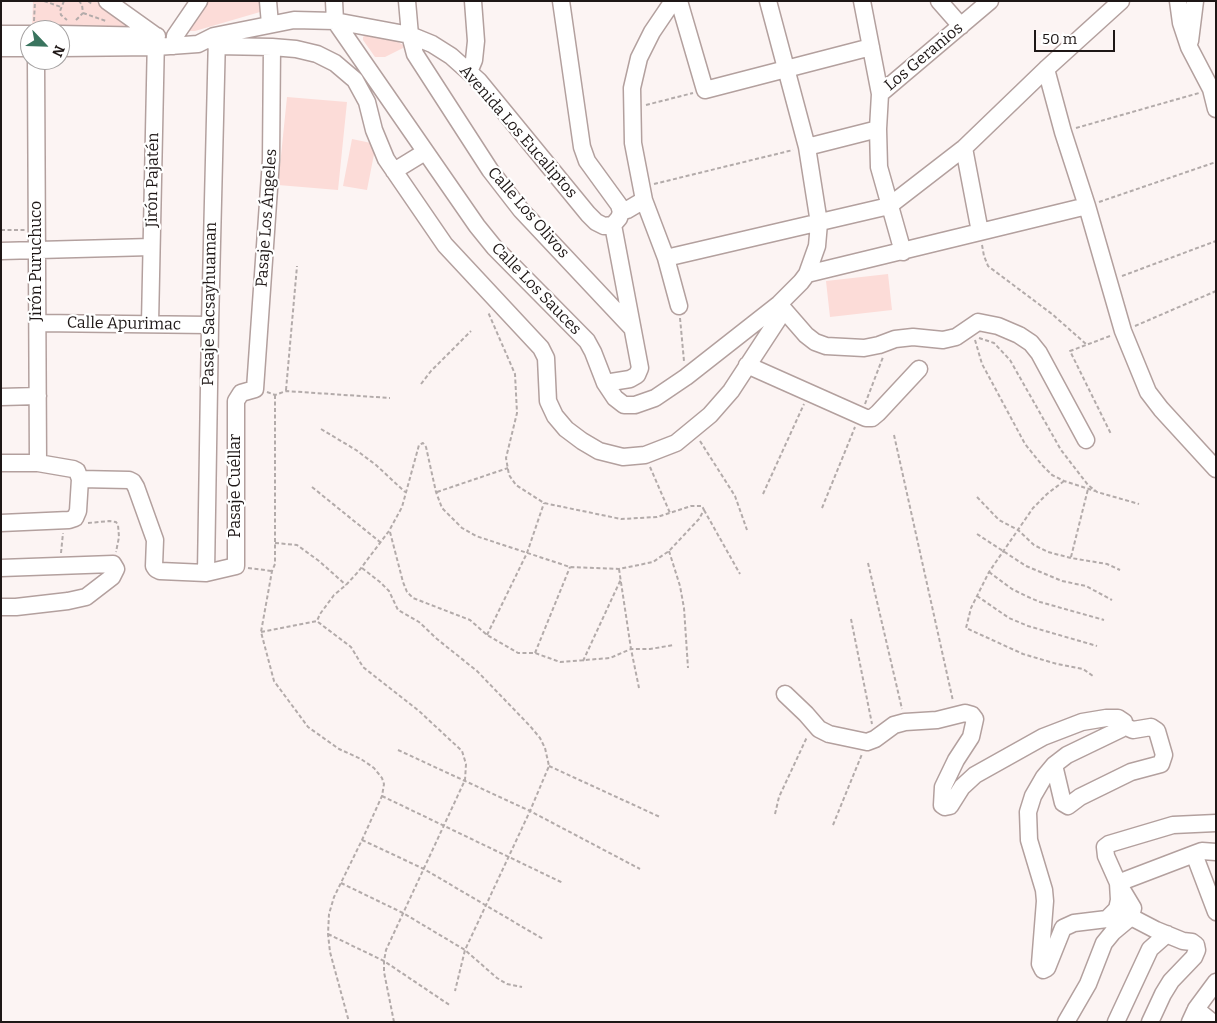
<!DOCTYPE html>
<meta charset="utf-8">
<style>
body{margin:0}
#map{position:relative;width:1217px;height:1023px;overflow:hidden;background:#fcf4f3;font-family:Bitter,serif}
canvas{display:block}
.frame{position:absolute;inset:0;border:2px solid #1e1716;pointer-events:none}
.north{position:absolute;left:20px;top:20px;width:50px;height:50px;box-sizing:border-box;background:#fff;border:1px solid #a5a2a2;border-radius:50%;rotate:114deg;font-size:14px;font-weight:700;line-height:20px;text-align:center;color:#1e1716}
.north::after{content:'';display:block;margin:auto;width:18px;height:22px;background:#39745e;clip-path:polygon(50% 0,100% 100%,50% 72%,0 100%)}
.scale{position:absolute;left:1034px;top:30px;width:81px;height:22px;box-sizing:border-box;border:2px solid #1e1716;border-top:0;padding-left:6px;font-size:15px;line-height:18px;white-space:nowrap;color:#1e1716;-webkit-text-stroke:4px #fff;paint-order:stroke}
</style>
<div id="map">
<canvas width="1217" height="1023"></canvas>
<div class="frame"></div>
<div class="north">N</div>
<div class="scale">50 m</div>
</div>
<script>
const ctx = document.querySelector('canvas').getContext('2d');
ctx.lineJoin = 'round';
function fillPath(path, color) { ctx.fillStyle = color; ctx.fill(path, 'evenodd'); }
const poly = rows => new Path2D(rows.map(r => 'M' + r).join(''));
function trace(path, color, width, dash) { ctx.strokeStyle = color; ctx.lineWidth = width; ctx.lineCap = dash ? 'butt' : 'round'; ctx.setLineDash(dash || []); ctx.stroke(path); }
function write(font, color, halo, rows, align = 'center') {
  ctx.font = font + ' Bitter,serif'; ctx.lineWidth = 4.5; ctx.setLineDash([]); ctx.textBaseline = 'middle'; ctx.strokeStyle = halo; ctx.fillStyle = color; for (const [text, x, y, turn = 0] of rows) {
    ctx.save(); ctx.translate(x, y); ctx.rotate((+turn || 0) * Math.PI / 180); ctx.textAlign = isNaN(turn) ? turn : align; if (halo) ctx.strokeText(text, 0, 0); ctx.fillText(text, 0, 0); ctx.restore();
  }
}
const green = poly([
 [33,1,95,1,142,31,32,29],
 [203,1,261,1,260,12,195,31,186,31],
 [366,34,395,40,403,45,403,48,385,57,375,57,363,40,363,37],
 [287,97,347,102,338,190,278,185],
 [352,139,376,144,367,190,343,186],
 [888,274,892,310,830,317,826,281]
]);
const path = poly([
 [44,1,61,7],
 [64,1,60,11,61,15,67,20],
 [88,1,93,5],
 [83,13,106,21],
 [76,20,83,13,82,5,79,1],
 [34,21,35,1],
 [646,105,693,93],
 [1076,128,1199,93],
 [654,184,793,150],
 [1099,202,1216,162],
 [1,230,25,230],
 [982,245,984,256,988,266,1052,314,1086,344],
 [1122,276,1216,241],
 [680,318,684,361],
 [1135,326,1216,291],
 [1110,336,1070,351,1111,434],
 [979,338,994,343,1010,360,1061,450,1088,485,1097,492,1139,504],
 [975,340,982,364,995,388,1025,444,1042,465,1052,475,1064,481,1095,491],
 [421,384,431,371,471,331],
 [286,390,297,266],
 [267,392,275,395,286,391,390,398],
 [275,395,275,564,272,571,261,632,274,681,308,727,339,749,361,759,374,768,382,778,384,784,382,796,362,840,334,897,329,914,328,934,330,952,349,1022],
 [865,404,883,357],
 [321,429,356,450,376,465,405,492],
 [894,435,953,701],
 [700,441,735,496,747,530],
 [650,467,670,513],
 [1064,481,1047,494,1033,508,989,572,971,608,966,628,1023,654,1057,664,1083,669,1093,676],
 [312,487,380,542],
 [437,492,508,468],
 [763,494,804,404],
 [977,497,999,520,1018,530,1034,545,1048,552,1071,558,1107,564,1120,570],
 [822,508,855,427],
 [704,510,740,574],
 [88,523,109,521,116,522,118,525,119,537,116,552],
 [390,532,403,582,407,592,413,598,470,620,487,635,518,653,535,653,560,662,610,658,631,649,650,649,674,645],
 [977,534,1026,566,1062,581,1086,586,1112,600],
 [275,543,297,545,319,561,346,585],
 [669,551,680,586,684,608,688,668],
 [61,553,63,533],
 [1071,557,1088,489],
 [868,563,902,709],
 [248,568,272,571],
 [362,568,380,582,389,591,398,610,419,622,437,639,477,671,530,726,540,738,545,748,549,766,530,811,465,950,455,991],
 [619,569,631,649,639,688],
 [989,572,1012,589,1026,596,1040,602,1104,620],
 [977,596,1009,618,1028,626,1097,646],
 [851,619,872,724],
 [318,622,351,647,363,667,419,711,462,751,466,764,465,780,386,950,384,961,384,972,394,1022],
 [261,632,317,621,320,614,334,595,346,585,358,572,389,531,402,507,419,445,423,443,426,447,436,492,442,508,462,528,476,536,570,567,619,569,653,562,669,551,699,519,704,510,702,506,691,506,657,517,621,519,544,503,516,485,509,475,506,458,517,413,515,374,488,312],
 [487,635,527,553,544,503],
 [535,653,570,567],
 [583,661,621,579],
 [398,750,530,811,640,869],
 [549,766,660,817],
 [382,796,563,883],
 [775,814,779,797,807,737],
 [833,825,862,754],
 [362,840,424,869,543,939],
 [341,883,403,913,465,950,497,978,507,984,522,987],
 [328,934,384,961,451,1006]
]);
const minor = poly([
 [107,1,156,36,150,324],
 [268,1,270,24],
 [334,1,335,21,477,226,494,247,587,341,593,352,605,383,615,398,624,405,635,405,655,398,686,377,779,304,801,282,807,274,817,246,819,223,807,147,768,1],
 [407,1,410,35,415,54,490,170,521,210,631,327],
 [561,1,582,147,587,161,619,205,621,212,619,218,613,225],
 [679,1,705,90,871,47],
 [862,1,880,94,878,129,879,167,903,252],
 [939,1,961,26],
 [1178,1,1181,23,1189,47,1211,89,1216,109],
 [1,34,30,34],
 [60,34,157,36],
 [1190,41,1195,1],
 [174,46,175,36,199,1],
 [216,46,272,47,296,49,317,54,335,63,355,80,367,102,374,130,386,159,445,245,541,348,546,358,548,401,555,416,566,429,582,441,599,451,623,457,645,455,676,443,710,415,731,391,784,310],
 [1,48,30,48],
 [60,48,156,47,198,44,214,36,294,20,335,21,410,35,432,44,451,56,479,81,588,214,596,222,604,226,613,225],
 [36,60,38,463],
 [1046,69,1063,132,1087,206,1123,331,1148,392,1161,409,1216,469],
 [469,72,474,60,476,41,473,1],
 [880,94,990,1],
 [807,147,878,129],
 [964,148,980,232],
 [394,171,425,152],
 [644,200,666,258,679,306],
 [621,212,627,210,644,200,633,143,632,88,639,58,652,32,673,1],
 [1,251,151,247],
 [666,258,889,206,964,148,1046,69,1121,1],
 [807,274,1087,206],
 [779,304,806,335,815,342,826,346,864,348,879,345,895,339,913,337,943,340,956,337,978,322,998,326,1019,335,1031,343,1039,353,1086,440],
 [38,323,210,325],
 [747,365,866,418,872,418,878,413,919,369],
 [605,383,630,379,637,375,640,368,613,225],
 [1,397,38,396],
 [1,463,38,463,73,469,77,471,80,479,129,480,133,482,136,487,155,540,154,566,156,569,160,571,206,573,236,566,236,401,241,393,255,389,271,160,272,47],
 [1,523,69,520,75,518,78,511,80,479],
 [1,568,113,564,116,569,112,577,86,597,68,601,16,607,1,607],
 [206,573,210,325,217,36],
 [785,694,806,714,819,729,829,734,867,742,875,739,894,725,905,722,937,720,965,713,972,715,975,719,971,737,956,760,943,787,942,805,945,807,950,806,962,787,975,775,1043,737,1082,722,1106,718,1118,718,1124,722,1124,726,1121,729,1067,755,1054,765,1044,777,1033,796,1028,812,1029,840,1044,890,1045,901,1040,964,1043,970,1047,968,1063,928,1074,923,1107,919,1117,909,1119,900,1118,883,1194,854,1202,851,1216,852],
 [1054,765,1063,803,1068,806,1080,797,1131,772,1161,764,1164,755,1157,731,1151,727,1133,730,1124,726],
 [1194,854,1216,912],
 [1131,917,1156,930,1183,941,1192,942,1196,945,1197,950,1194,957,1171,981,1163,994,1150,1022],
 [1196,1009,1212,1022],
 [1066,1022,1088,984,1104,943,1113,932,1131,917,1133,908,1118,883,1106,856,1105,847,1109,844,1173,825,1216,823],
 [1116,1022,1150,949,1167,934],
 [1190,1022,1196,1009,1216,982]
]);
const streetNames = [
 ["Los Geranios",924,57,-40],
 ["Avenida Los Eucaliptos",518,132,49],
 ["Jirón Pajatén",153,180,-89],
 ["Calle Los Olivos",528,213,49],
 ["Pasaje Los Ángeles",267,218,-86],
 ["Jirón Puruchuco",37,261,-90],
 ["Calle Los Sauces",536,289,46],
 ["Pasaje Sacsayhuaman",210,304,-89],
 ["Calle Apurimac",124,324,1],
 ["Pasaje Cuéllar",236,486,-90]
];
fillPath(green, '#fcdcd8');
trace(minor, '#b3a09e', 19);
trace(path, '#b3abaa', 2, [4, 2.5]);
trace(minor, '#fff', 16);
write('16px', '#1e1716', '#fff', streetNames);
</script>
